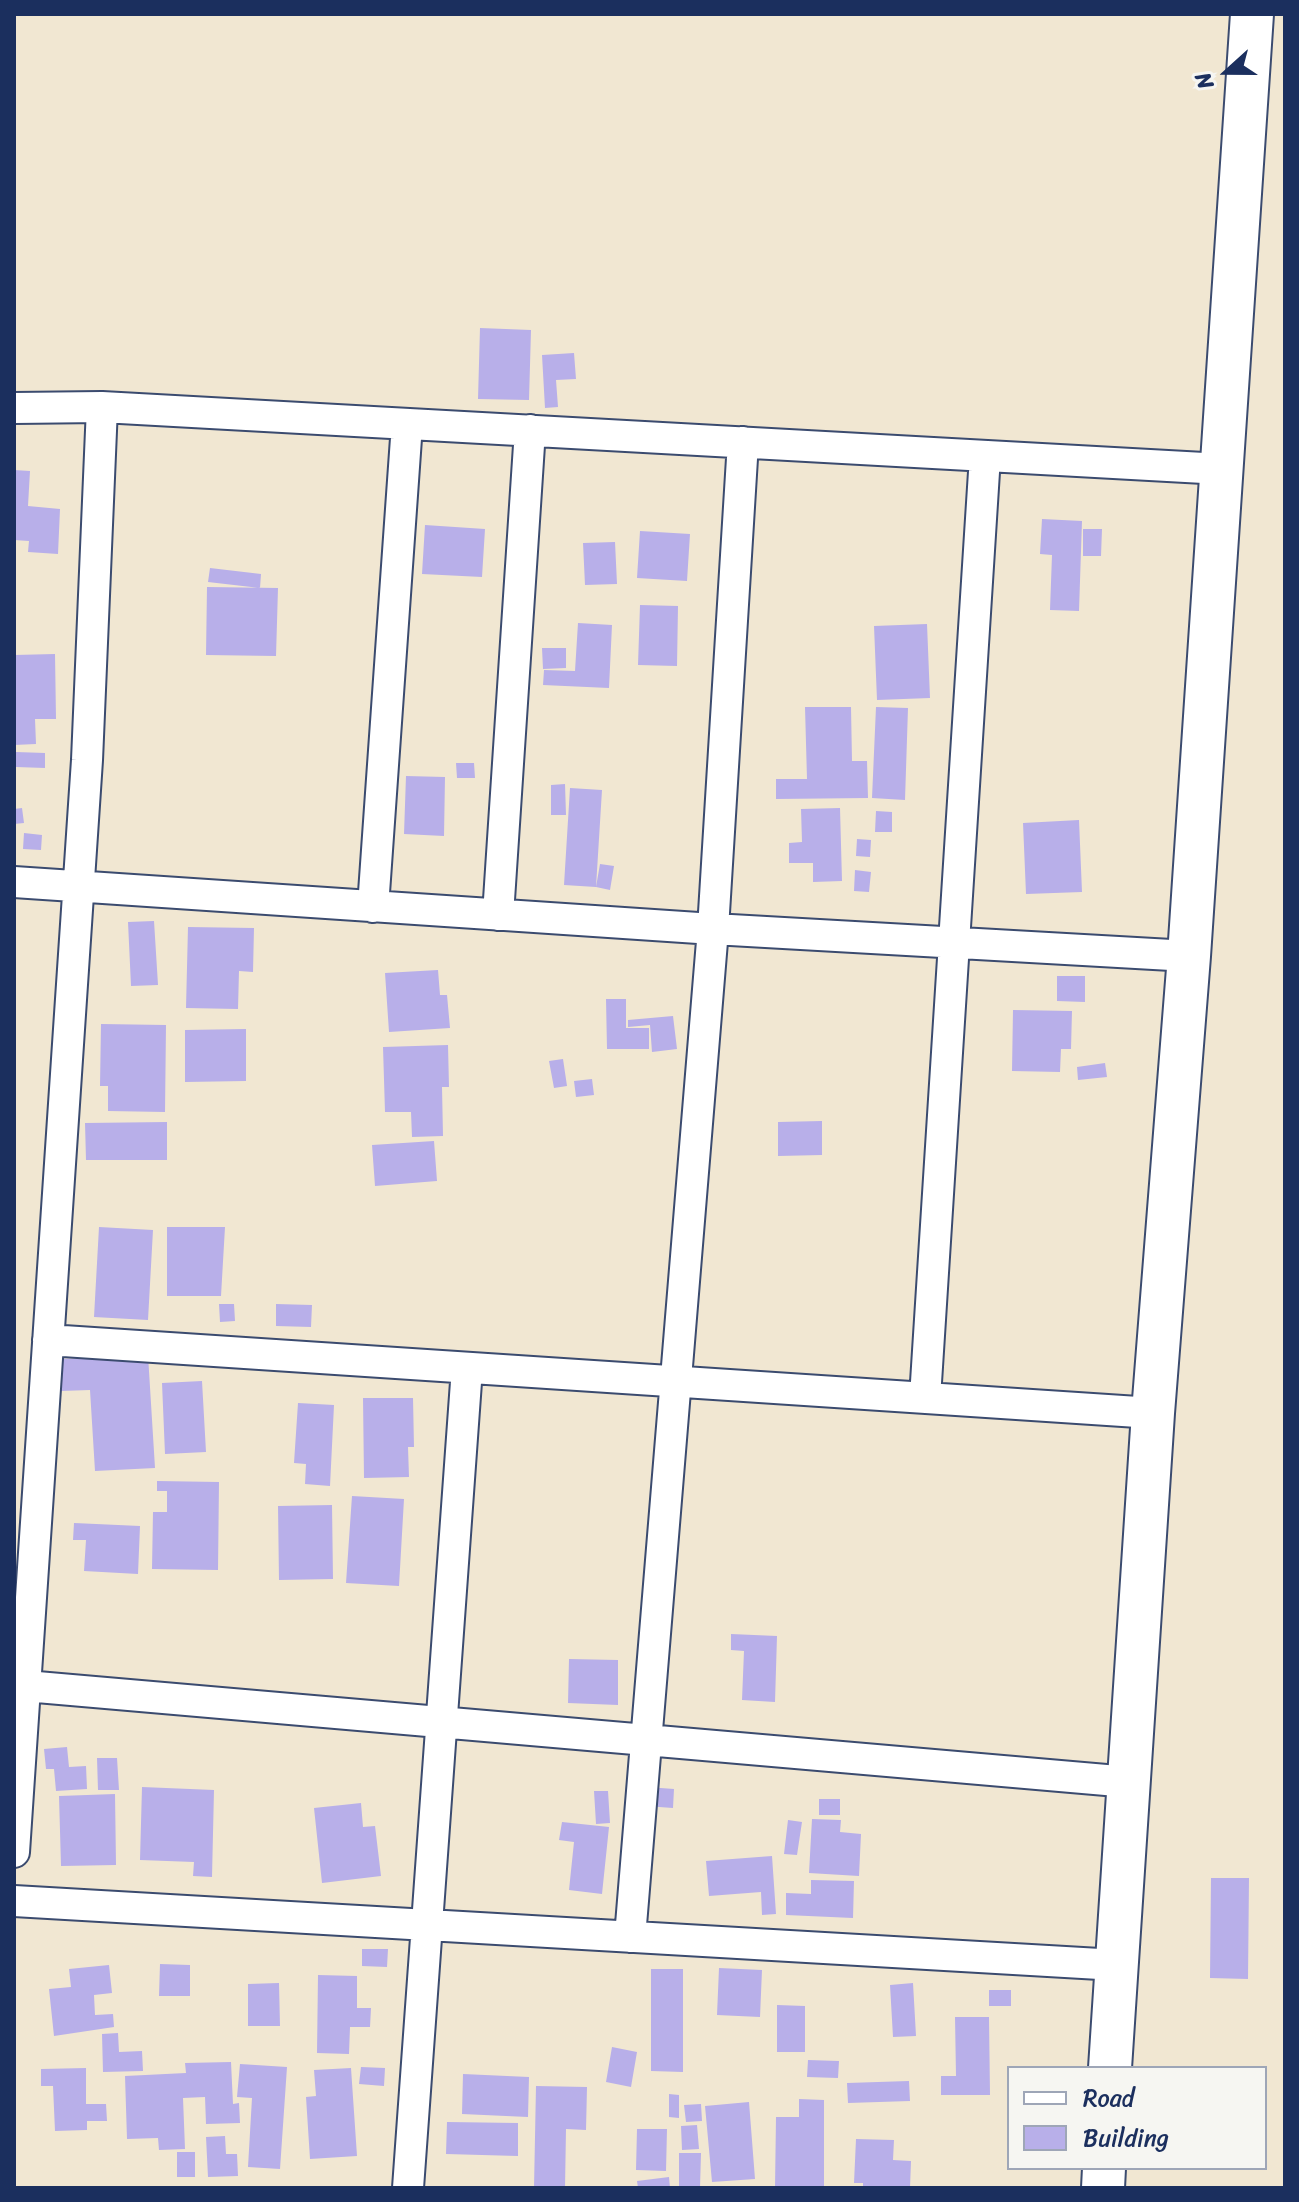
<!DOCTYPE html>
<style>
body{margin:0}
#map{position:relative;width:1299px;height:2202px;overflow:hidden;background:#f1e7d2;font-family:Sriracha,sans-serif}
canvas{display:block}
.frame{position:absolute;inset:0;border:16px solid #1b2f5e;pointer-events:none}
.legend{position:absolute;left:1007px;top:2066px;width:260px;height:104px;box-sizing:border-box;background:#f6f6f2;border:2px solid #9ea6b7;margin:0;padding:10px 14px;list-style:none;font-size:24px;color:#1b2f5e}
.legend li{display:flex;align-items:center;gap:16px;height:40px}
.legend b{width:40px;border:2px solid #9ea6b7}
.north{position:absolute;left:1187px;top:32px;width:80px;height:80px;-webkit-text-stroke:6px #f6f6f2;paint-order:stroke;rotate:249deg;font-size:22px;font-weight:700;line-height:32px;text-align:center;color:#1b2f5e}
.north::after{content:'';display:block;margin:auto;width:28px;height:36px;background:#1b2f5e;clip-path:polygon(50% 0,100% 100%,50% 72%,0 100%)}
</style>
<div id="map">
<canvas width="1299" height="2202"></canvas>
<div class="frame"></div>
<ul class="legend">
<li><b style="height:10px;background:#fff"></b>Road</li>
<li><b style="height:22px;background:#b8afe9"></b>Building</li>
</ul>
<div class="north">N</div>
</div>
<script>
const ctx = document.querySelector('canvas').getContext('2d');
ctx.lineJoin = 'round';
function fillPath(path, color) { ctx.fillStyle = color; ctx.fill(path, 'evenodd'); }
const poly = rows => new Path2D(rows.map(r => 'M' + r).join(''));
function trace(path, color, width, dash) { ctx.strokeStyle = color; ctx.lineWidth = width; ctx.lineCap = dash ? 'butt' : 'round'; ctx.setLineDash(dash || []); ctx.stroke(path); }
const building = poly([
 [480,328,531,330,529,400,478,399],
 [574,353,576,379,556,380,558,407,545,408,542,355],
 [14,470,30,471,28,506,60,509,58,554,28,552,29,541,14,540],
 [1042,519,1082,521,1079,611,1050,610,1052,555,1040,554],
 [425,525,485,529,482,577,422,574],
 [1083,529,1102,529,1101,556,1083,556],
 [640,531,690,534,687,581,637,578],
 [615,542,617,584,585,585,583,543],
 [210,568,261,574,260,588,208,582],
 [207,587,278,588,276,656,206,655],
 [640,605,678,606,677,666,638,665],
 [578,623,612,625,609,688,543,685,544,670,575,671],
 [927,624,930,698,877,700,874,626],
 [542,648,566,648,566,668,543,669],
 [55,654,56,719,35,719,36,744,14,745,14,655],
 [805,707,851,707,852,761,867,761,868,798,776,799,776,779,807,779],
 [876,707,908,708,905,800,872,798],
 [16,752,45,753,45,768,16,767],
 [456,763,474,763,475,778,457,778],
 [406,776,445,777,444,836,404,834],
 [565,784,566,815,551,815,551,785],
 [570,788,602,790,596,887,564,885],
 [22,808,24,823,14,824,14,809],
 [840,808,842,881,813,882,813,863,789,863,789,843,802,842,801,809],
 [876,811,892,812,892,832,875,832],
 [1079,820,1082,892,1026,894,1023,823],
 [24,833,42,835,41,850,23,849],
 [857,839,871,840,870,857,856,856],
 [600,864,614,866,610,890,596,887],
 [855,870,871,872,869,892,854,891],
 [154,921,158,985,131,986,128,922],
 [188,927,254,928,253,972,239,971,238,1009,186,1008],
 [438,970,440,995,447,995,450,1028,389,1032,385,973],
 [1057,976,1085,976,1085,1002,1057,1001],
 [606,999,626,999,626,1028,649,1028,649,1049,607,1049],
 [1013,1010,1072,1011,1071,1049,1061,1049,1060,1072,1012,1071],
 [673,1016,677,1049,652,1052,650,1025,628,1027,628,1020],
 [101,1024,166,1025,165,1112,108,1111,108,1086,100,1086],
 [246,1029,246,1081,185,1082,185,1030],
 [448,1045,449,1087,442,1087,443,1136,412,1137,411,1112,385,1112,383,1047],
 [563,1059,567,1086,554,1088,549,1061],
 [1105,1063,1107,1077,1078,1080,1077,1067],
 [592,1079,594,1095,576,1097,574,1081],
 [822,1121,822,1155,778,1156,778,1122],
 [167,1122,167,1160,86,1160,85,1123],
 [434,1141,437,1181,375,1186,372,1145],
 [99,1227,153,1230,148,1320,94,1317],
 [167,1227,225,1227,221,1296,167,1296],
 [219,1304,234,1304,235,1321,220,1322],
 [276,1304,312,1305,311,1327,276,1326],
 [148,1355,155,1468,95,1471,90,1390,61,1391,60,1359],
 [202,1381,206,1452,165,1454,162,1383],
 [363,1398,413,1398,414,1447,408,1447,409,1477,364,1478],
 [298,1403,334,1405,330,1486,305,1484,306,1464,294,1463],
 [157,1481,219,1482,218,1570,152,1569,153,1512,167,1512,167,1491,157,1491],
 [352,1496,404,1499,399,1586,346,1583],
 [332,1505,333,1579,279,1580,278,1506],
 [74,1523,140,1526,138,1574,84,1571,86,1540,73,1540],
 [731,1634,777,1636,775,1702,742,1700,744,1651,731,1650],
 [569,1659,618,1660,618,1705,568,1703],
 [67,1747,69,1767,86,1766,87,1789,56,1791,54,1769,46,1769,44,1749],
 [97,1758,117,1758,119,1790,98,1790],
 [142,1787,214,1790,212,1877,193,1876,194,1862,140,1860],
 [647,1787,674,1789,673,1808,645,1806],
 [594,1791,608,1791,610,1823,596,1824],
 [115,1794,116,1865,61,1866,59,1796],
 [819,1799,840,1799,840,1815,819,1815],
 [361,1803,363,1827,375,1826,381,1876,322,1883,314,1808],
 [812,1819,841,1820,840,1832,861,1834,859,1876,809,1873],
 [788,1820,802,1822,797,1855,784,1854],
 [562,1822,609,1827,602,1894,569,1890,574,1842,559,1840],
 [772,1856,776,1914,762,1915,761,1892,709,1896,706,1861],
 [1211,1878,1249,1878,1248,1979,1210,1978],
 [811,1880,854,1881,853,1918,786,1915,786,1893,811,1894],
 [362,1949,388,1949,387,1967,362,1966],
 [160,1964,190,1965,190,1996,159,1996],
 [109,1965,112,1993,94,1995,95,2015,113,2014,114,2027,54,2036,49,1989,71,1987,69,1969],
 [719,1968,762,1970,760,2017,717,2015],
 [651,1969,683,1969,683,2072,651,2071],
 [318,1975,357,1976,357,2008,371,2008,370,2027,350,2027,349,2054,317,2053],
 [279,1983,280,2026,248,2026,248,1984],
 [913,1983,916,2036,893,2037,890,1985],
 [989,1990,1011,1990,1011,2006,989,2006],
 [777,2005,805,2006,805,2052,777,2052],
 [955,2017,989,2017,990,2095,941,2095,941,2076,956,2076],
 [118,2033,119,2052,142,2051,143,2071,103,2072,102,2034],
 [612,2047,637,2052,631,2087,606,2082],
 [808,2060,839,2061,838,2078,807,2077],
 [231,2062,233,2104,239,2103,240,2123,206,2124,205,2097,183,2098,185,2149,159,2150,158,2138,127,2139,125,2076,186,2073,185,2063],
 [240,2064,287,2067,280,2169,248,2167,252,2098,237,2097],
 [361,2067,385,2068,384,2086,359,2084],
 [86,2068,86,2104,106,2104,107,2121,87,2121,87,2130,55,2131,53,2086,41,2086,41,2069],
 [351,2068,357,2156,310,2159,306,2097,316,2096,314,2070],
 [463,2074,529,2077,528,2117,462,2114],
 [909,2081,910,2101,848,2103,847,2083],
 [536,2086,587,2087,586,2130,566,2129,565,2188,534,2188],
 [669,2094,679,2095,679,2118,669,2117],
 [799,2099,824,2100,824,2188,775,2188,776,2117,799,2117],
 [749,2102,755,2179,712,2182,705,2106],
 [701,2104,702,2121,686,2122,684,2105],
 [447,2122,518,2123,518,2156,446,2154],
 [697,2125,699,2149,682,2150,681,2126],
 [637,2129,667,2129,666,2171,636,2170],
 [225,2136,226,2154,237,2154,238,2176,208,2177,206,2137],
 [856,2139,894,2140,893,2160,911,2161,910,2188,863,2188,863,2183,854,2183],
 [177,2152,195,2152,195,2177,177,2177],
 [679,2153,701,2153,700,2188,679,2188],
 [669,2177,670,2188,638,2188,637,2181]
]);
const minor = poly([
 [14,408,102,407,1222,469],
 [14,882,713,929,1189,956],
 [373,907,407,424],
 [498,915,530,430],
 [48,1340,1153,1413],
 [925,1398,985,456],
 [14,1685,1129,1782],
 [14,1852,87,760,102,407],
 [14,1901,1117,1965],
 [630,1937,713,929,743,442],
 [408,2188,467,1368]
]);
const secondary = poly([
 [1110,2068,1153,1413,1189,956,1252,14],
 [1103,2188,1104,2168]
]);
fillPath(building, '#b8afe9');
trace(minor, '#3b4b6f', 34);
trace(secondary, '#3b4b6f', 46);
trace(minor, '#fff', 30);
trace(secondary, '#fff', 42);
</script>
